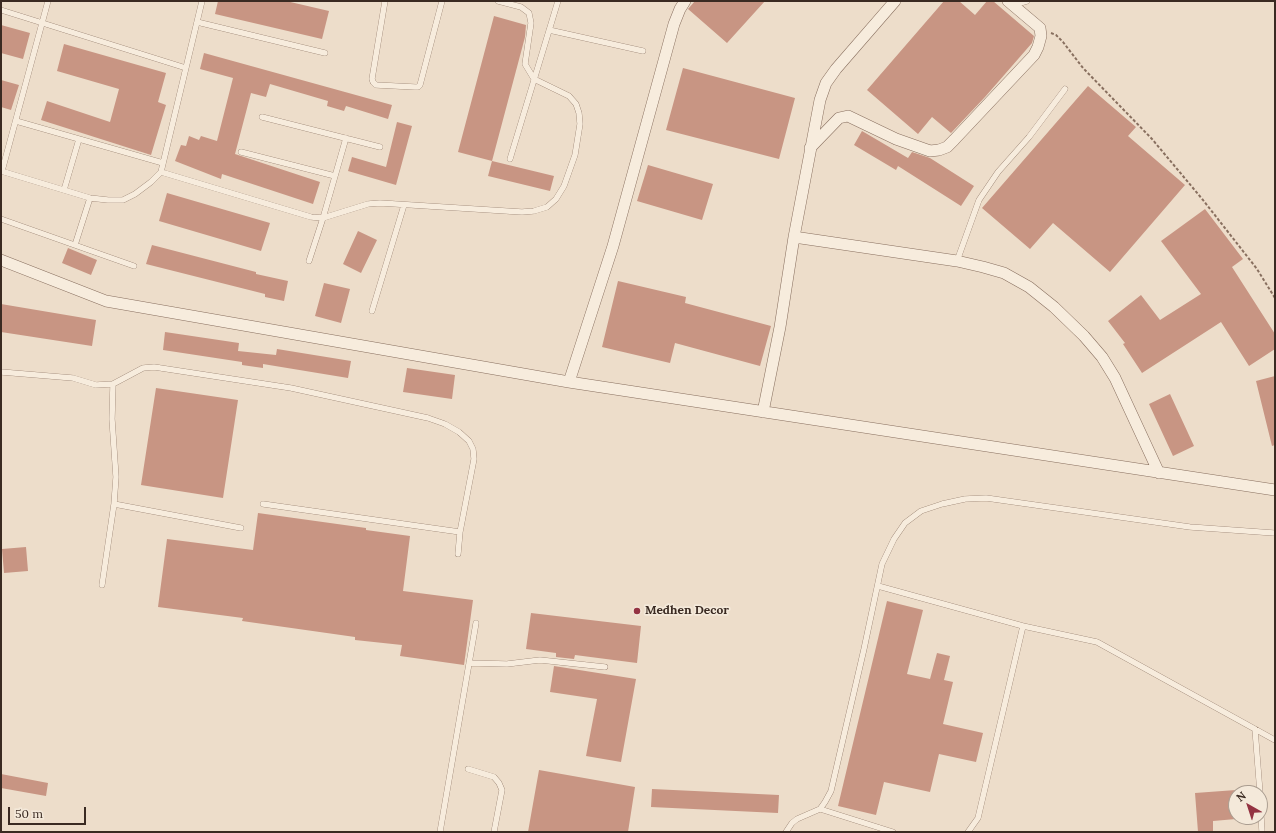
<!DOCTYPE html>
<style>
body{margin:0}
#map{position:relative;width:1276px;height:833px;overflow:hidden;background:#edddca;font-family:Lora,serif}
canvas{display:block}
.frame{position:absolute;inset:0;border:2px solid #3a2a22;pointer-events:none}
.north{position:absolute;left:1228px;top:785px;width:40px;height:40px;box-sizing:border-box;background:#f4e9da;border:1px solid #aa9d90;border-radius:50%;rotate:321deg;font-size:11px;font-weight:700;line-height:16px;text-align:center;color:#3a2a22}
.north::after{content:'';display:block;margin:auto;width:14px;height:18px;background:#943342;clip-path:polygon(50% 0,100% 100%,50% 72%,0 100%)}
.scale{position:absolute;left:8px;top:807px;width:78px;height:18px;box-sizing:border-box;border:2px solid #3a2a22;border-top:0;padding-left:5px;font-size:12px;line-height:14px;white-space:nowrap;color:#3a2a22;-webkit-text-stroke:3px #f4e9da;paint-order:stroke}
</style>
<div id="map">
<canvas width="1276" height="833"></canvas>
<div class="frame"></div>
<div class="north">N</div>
<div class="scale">50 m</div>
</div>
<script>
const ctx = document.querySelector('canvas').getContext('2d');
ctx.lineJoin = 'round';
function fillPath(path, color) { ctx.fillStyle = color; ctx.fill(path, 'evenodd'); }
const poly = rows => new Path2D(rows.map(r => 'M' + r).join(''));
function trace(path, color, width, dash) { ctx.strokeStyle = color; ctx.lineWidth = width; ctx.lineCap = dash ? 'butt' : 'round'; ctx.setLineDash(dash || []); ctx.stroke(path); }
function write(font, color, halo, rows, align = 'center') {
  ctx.font = font + ' Lora,serif'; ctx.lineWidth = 3.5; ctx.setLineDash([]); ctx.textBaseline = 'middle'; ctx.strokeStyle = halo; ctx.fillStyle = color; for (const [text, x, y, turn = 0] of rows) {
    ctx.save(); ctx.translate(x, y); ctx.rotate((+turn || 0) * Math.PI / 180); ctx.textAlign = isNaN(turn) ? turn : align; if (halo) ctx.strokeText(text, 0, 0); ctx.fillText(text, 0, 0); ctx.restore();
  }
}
const building = poly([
 [218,1,286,1,329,11,322,39,215,14],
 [695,1,765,1,727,43,688,9],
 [944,1,959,1,975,15,987,1,993,1,1034,36,1032,43,985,97,951,133,932,117,918,134,867,90],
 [494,16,526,25,525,37,492,161,458,152],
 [1,25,30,33,23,59,1,53],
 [64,44,166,73,158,102,166,105,151,155,41,120,47,101,110,122,119,89,57,71],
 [204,53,392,105,388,119,346,106,344,111,327,106,328,101,270,84,266,97,251,93,235,154,320,182,313,204,222,174,221,179,175,161,181,145,186,146,189,136,199,140,201,136,217,141,233,78,200,69],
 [683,68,795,98,779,159,666,130],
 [1,80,19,85,11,110,1,107],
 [1088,86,1136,127,1128,136,1185,185,1110,272,1053,223,1030,249,982,208],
 [397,122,412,126,396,185,348,171,352,157,386,167],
 [862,131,908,158,912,152,930,158,974,186,961,206,898,166,896,170,854,145],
 [492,161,554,176,550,191,488,176],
 [648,165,713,184,702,220,637,201],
 [167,193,270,223,261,251,159,221],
 [1205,209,1243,259,1232,267,1275,334,1275,349,1249,366,1221,322,1142,373,1123,344,1125,343,1108,321,1141,295,1160,320,1201,294,1161,241],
 [358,231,377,240,361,273,343,264],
 [152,245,256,272,256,274,288,281,284,301,265,297,265,294,146,264],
 [68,248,97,260,91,275,62,263],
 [618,281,686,297,685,303,771,326,760,366,675,343,670,363,602,347],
 [324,283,350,289,341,323,315,316],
 [1,304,96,320,92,346,1,332],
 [165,332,239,343,238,351,276,355,277,349,351,361,348,378,263,364,263,368,242,365,242,362,163,350],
 [407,368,455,375,452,399,403,392],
 [1275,376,1275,445,1272,446,1256,381],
 [156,388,238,400,223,498,141,485],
 [1170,394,1194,446,1173,456,1149,404],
 [258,513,366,528,366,530,410,536,403,591,473,600,464,665,400,656,402,645,355,640,355,637,242,621,243,618,158,607,167,539,253,550],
 [26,547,28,571,4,573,2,549],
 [887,601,923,610,907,674,930,679,937,653,950,656,944,680,953,682,943,724,983,733,976,762,939,754,930,792,884,782,876,815,838,806],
 [531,613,641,626,637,663,575,655,574,659,556,657,556,653,526,649],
 [554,666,636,679,621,762,586,756,597,699,550,692],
 [539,770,635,787,628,832,528,832],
 [1,774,48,783,46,796,1,788],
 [652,789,779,795,778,813,651,807],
 [1236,790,1236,819,1213,821,1213,832,1198,832,1195,793]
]);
const path = poly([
 [1051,33,1056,35,1063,42,1083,68,1152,139,1203,200,1257,269,1275,298]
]);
const service = poly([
 [385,1,372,79,373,82,376,85,415,87,418,87,420,85,442,1],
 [1013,5,1027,1],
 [1,10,186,68],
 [197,22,325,53],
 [549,30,643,51],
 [262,117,380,147],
 [16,121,163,163],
 [241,152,335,176],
 [510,159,558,1],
 [1,171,90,198,108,200,123,200,135,194,151,182,161,172,202,1],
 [2,171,48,1],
 [161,172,311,217,323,218,368,204,380,203,522,212,534,211,547,207,556,199,564,186,575,155,580,124,579,113,576,104,569,96,534,79,525,64,531,23,529,13,521,7,498,1],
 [64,190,79,139],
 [1,219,134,266],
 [75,245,90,198],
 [309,261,323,218,346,138],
 [957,261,979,200,998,172,1029,137,1065,89],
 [372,311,404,205],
 [1,372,73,378,96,385,113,384,112,419,116,477,114,504,102,585],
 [113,384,143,368,154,367,291,388,428,418,445,424,459,432,469,441,473,449,474,459,460,532,458,554],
 [114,504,241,528],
 [263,504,460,532],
 [878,586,1023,626],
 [469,663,507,664,540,660,605,667],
 [1255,729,1260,793],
 [468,769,494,777,499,783,502,790,494,832],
 [1260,798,1262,832],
 [820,809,893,832],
 [440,832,476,623],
 [786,832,792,823,797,819,820,809,825,802,831,791,864,649,882,564,894,539,905,523,921,511,942,504,965,499,986,498,1190,527,1274,533],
 [968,832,978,818,1023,626,1097,642,1275,740]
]);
const minor = poly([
 [810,148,839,118,848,116,896,139,930,151,939,150,947,147,954,140,1034,55,1038,47,1041,36,1040,28,1008,1],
 [794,237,957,261,983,267,1004,273,1029,287,1054,307,1084,336,1102,357,1115,378,1159,473],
 [1,260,106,301,569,382,1275,490],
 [569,382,613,246,674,24,680,9,685,1],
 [763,412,780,327,794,237,820,100,826,83,836,69,895,1]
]);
const markers = [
 [637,611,4,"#943342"]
];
const poiNames = [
 ["Medhen Decor",645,611]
];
fillPath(building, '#c89583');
trace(service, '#886f5f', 6);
trace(minor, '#886f5f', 12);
trace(path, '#886f5f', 2, [3, 2]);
trace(service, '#f7ecdd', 5.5);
trace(minor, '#f7ecdd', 11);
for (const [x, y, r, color] of markers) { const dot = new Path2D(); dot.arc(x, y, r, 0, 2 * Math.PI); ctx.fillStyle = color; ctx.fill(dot); trace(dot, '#f4e9da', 1.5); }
write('bold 12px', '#3a2a22', '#f4e9da', poiNames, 'left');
</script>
